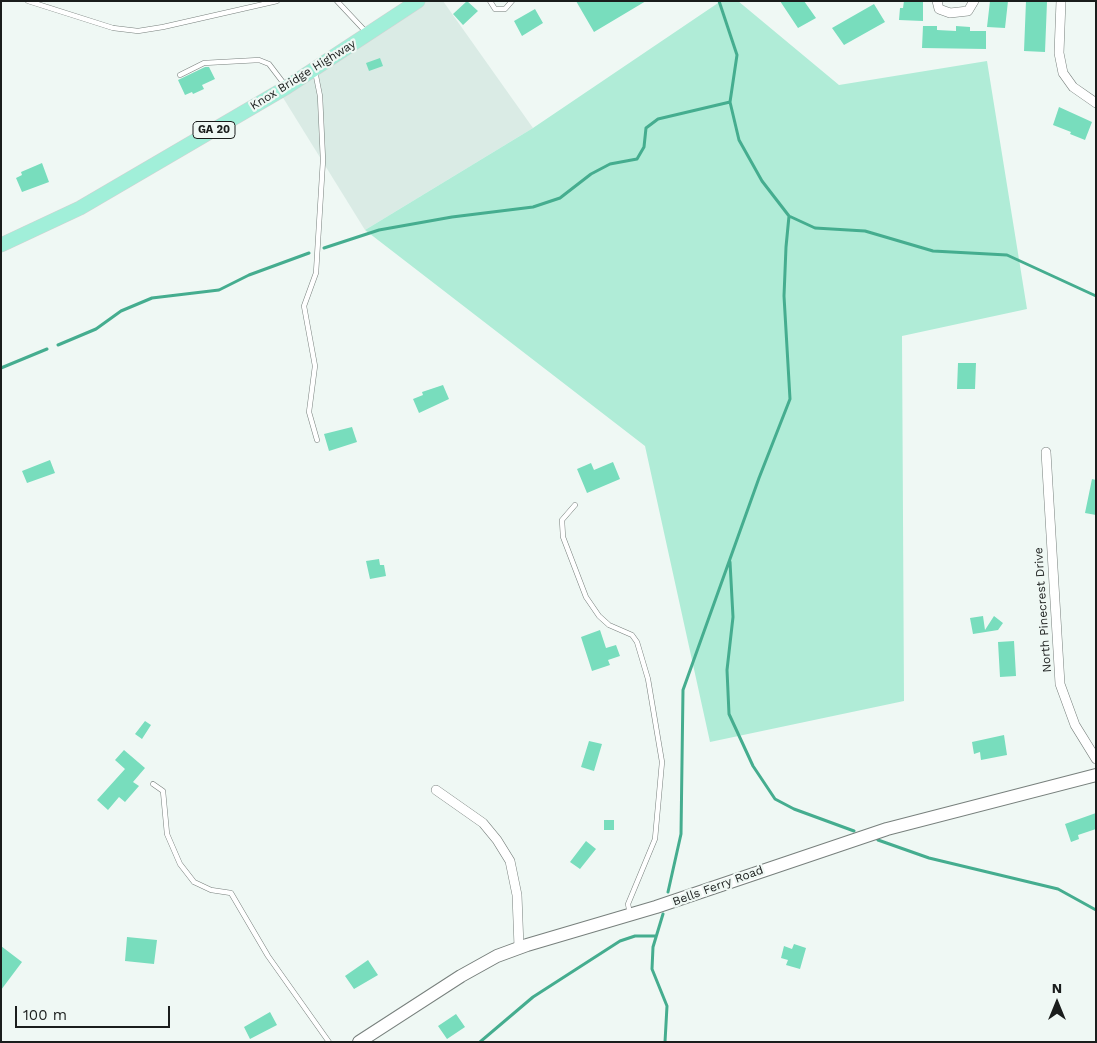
<!DOCTYPE html>
<style>
body{margin:0}
#map{position:relative;width:1097px;height:1043px;overflow:hidden;background:#eff8f4;font-family:"Work Sans",sans-serif}
canvas{display:block}
.frame{position:absolute;inset:0;border:2px solid #1a1d1c;pointer-events:none}
.north{position:absolute;left:1032px;top:978px;width:50px;height:50px;-webkit-text-stroke:4px #eff8f4;paint-order:stroke;rotate:0deg;font-size:14px;font-weight:700;line-height:20px;text-align:center;color:#1a1d1c}
.north::after{content:'';display:block;margin:auto;width:18px;height:22px;background:#1a1d1c;clip-path:polygon(50% 0,100% 100%,50% 72%,0 100%)}
.scale{position:absolute;left:15px;top:1006px;width:155px;height:22px;box-sizing:border-box;border:2px solid #1a1d1c;border-top:0;padding-left:6px;font-size:15px;line-height:18px;white-space:nowrap;color:#1a1d1c;-webkit-text-stroke:4px #eff8f4;paint-order:stroke}
</style>
<div id="map">
<canvas width="1097" height="1043"></canvas>
<div class="frame"></div>
<div class="north">N</div>
<div class="scale">100 m</div>
</div>
<script>
const ctx = document.querySelector('canvas').getContext('2d');
ctx.lineJoin = 'round';
function fillPath(path, color) { ctx.fillStyle = color; ctx.fill(path, 'evenodd'); }
const poly = rows => new Path2D(rows.map(r => 'M' + r).join(''));
function trace(path, color, width, dash) { ctx.strokeStyle = color; ctx.lineWidth = width; ctx.lineCap = dash ? 'butt' : 'round'; ctx.setLineDash(dash || []); ctx.stroke(path); }
function write(font, color, halo, rows, align = 'center') {
  ctx.font = font + ' "Work Sans",sans-serif'; ctx.lineWidth = 4.5; ctx.setLineDash([]); ctx.textBaseline = 'middle'; ctx.strokeStyle = halo; ctx.fillStyle = color; for (const [text, x, y, turn = 0] of rows) {
    ctx.save(); ctx.translate(x, y); ctx.rotate((+turn || 0) * Math.PI / 180); ctx.textAlign = isNaN(turn) ? turn : align; if (halo) ctx.strokeText(text, 0, 0); ctx.fillText(text, 0, 0); ctx.restore();
  }
}
const built = poly([
 [409,1,443,1,533,128,365,230,277,88]
]);
const green = poly([
 [721,1,738,1,839,85,987,61,1027,309,902,336,904,701,710,742,645,446,365,230,533,128]
]);
const stream = poly([
 [719,1,737,55,730,102,739,140,762,181,789,216,815,228,865,231,933,251,1007,255,1096,296],
 [324,248,379,230,452,217,533,207,560,198,591,174,610,164,637,159,644,147,646,128,658,119,730,102],
 [58,345,96,329,121,311,152,298,219,290,249,275,309,253],
 [1,368,47,349],
 [730,562,733,617,727,670,729,714,753,766,775,799,794,809,854,831],
 [878,840,929,858,1058,889,1096,910],
 [668,892,681,834,683,690,759,478,790,399,784,296,786,247,789,216],
 [663,914,653,947,652,969,667,1006,665,1042],
 [480,1042,533,997,620,941,635,936,656,936]
]);
const building = poly([
 [467,1,478,11,463,25,453,14],
 [576,1,646,1,594,32],
 [780,1,804,1,816,18,798,28],
 [904,1,923,1,923,21,899,20,900,8,903,8],
 [990,1,1008,1,1005,28,987,27],
 [1026,1,1047,2,1045,52,1024,51],
 [874,4,885,22,844,45,832,28],
 [535,9,543,23,522,36,514,21],
 [923,26,937,26,937,30,956,31,956,26,970,27,970,31,986,31,986,49,922,48],
 [380,58,383,66,369,71,366,63],
 [205,67,209,67,215,79,202,85,204,89,193,94,192,92,185,95,178,80],
 [1059,107,1092,122,1085,140,1070,134,1071,132,1053,125],
 [42,163,49,182,22,192,16,178,22,175,21,172],
 [958,363,976,363,975,389,957,389],
 [443,385,449,399,419,413,413,399,423,395,422,392],
 [352,427,357,442,329,451,324,434],
 [50,460,55,473,27,483,22,471],
 [613,462,620,479,587,493,577,469,591,463,594,470],
 [1092,479,1096,480,1096,515,1085,513],
 [379,559,380,565,384,565,386,576,370,579,366,561],
 [983,616,985,630,994,616,1003,623,998,630,973,634,970,618],
 [600,630,606,648,616,645,620,656,608,660,610,665,592,671,581,637],
 [1014,641,1016,676,1000,677,998,642],
 [145,721,151,725,142,739,135,734],
 [1004,735,1007,755,981,760,980,752,974,754,972,742],
 [589,741,602,744,594,771,581,767],
 [124,750,145,768,133,782,139,786,125,802,119,797,108,810,97,800,125,769,115,760],
 [1096,813,1096,829,1078,835,1079,839,1071,842,1065,824],
 [604,820,614,820,614,830,604,830],
 [586,841,596,849,580,869,570,862],
 [127,937,157,940,154,964,125,961],
 [794,944,806,948,800,969,786,965,788,960,781,958,784,946,792,949],
 [1,946,22,962,1,990],
 [368,960,378,975,354,989,345,976],
 [270,1012,277,1025,250,1039,244,1027],
 [456,1014,465,1027,447,1039,438,1026]
]);
const lane = poly([
 [28,1,113,28,138,31,163,27,277,1],
 [337,1,367,33],
 [490,1,495,9,505,9,512,1],
 [315,71,320,96,323,160,316,273,304,306,315,366,309,412,317,440],
 [180,75,204,63,259,60,269,64,285,85],
 [575,505,562,520,563,537,586,597,599,616,609,625,632,635,637,642,648,679,662,762,655,839,628,904,630,914],
 [153,784,163,791,167,834,180,864,194,882,211,890,231,893,268,956,329,1042]
]);
const street = poly([
 [937,1,939,9,950,13,968,11,974,1],
 [1061,1,1059,53,1063,73,1073,87,1096,103],
 [1046,452,1060,684,1075,725,1096,759],
 [436,790,483,823,497,840,510,861,517,895,519,947]
]);
const secondary = poly([
 [359,1042,461,976,497,956,527,945,656,907,887,829,1096,775]
]);
const primary = poly([
 [1,245,80,208,287,87,418,1]
]);
const shields = [
 [214,130,42]
];
const shieldNames = [
 ["GA 20",214,130]
];
const streetNames = [
 ["Knox Bridge Highway",303,75,-32],
 ["North Pinecrest Drive",1043,610,-94],
 ["Bells Ferry Road",718,886,-20]
];
fillPath(built, '#daebe5');
fillPath(green, '#b0ecd7');
trace(stream, '#45ad8f', 3);
fillPath(building, '#78ddbd');
trace(lane, '#78807d', 5.5);
trace(street, '#78807d', 10);
trace(secondary, '#78807d', 14);
trace(primary, '#d1d2d2', 15);
trace(lane, '#fff', 4.5);
trace(street, '#fff', 9);
trace(secondary, '#fff', 12);
trace(primary, '#a1efd9', 14);
for (const [x, y, w] of shields) { const box = new Path2D(); box.roundRect(x - w / 2, y - 8.5, w, 17, 4); ctx.fillStyle = '#eff8f4'; ctx.fill(box); trace(box, '#1a1d1c', 1); }
write('bold 11px', '#1a1d1c', null, shieldNames);
write('12px', '#1a1d1c', '#eff8f4', streetNames);
</script>
